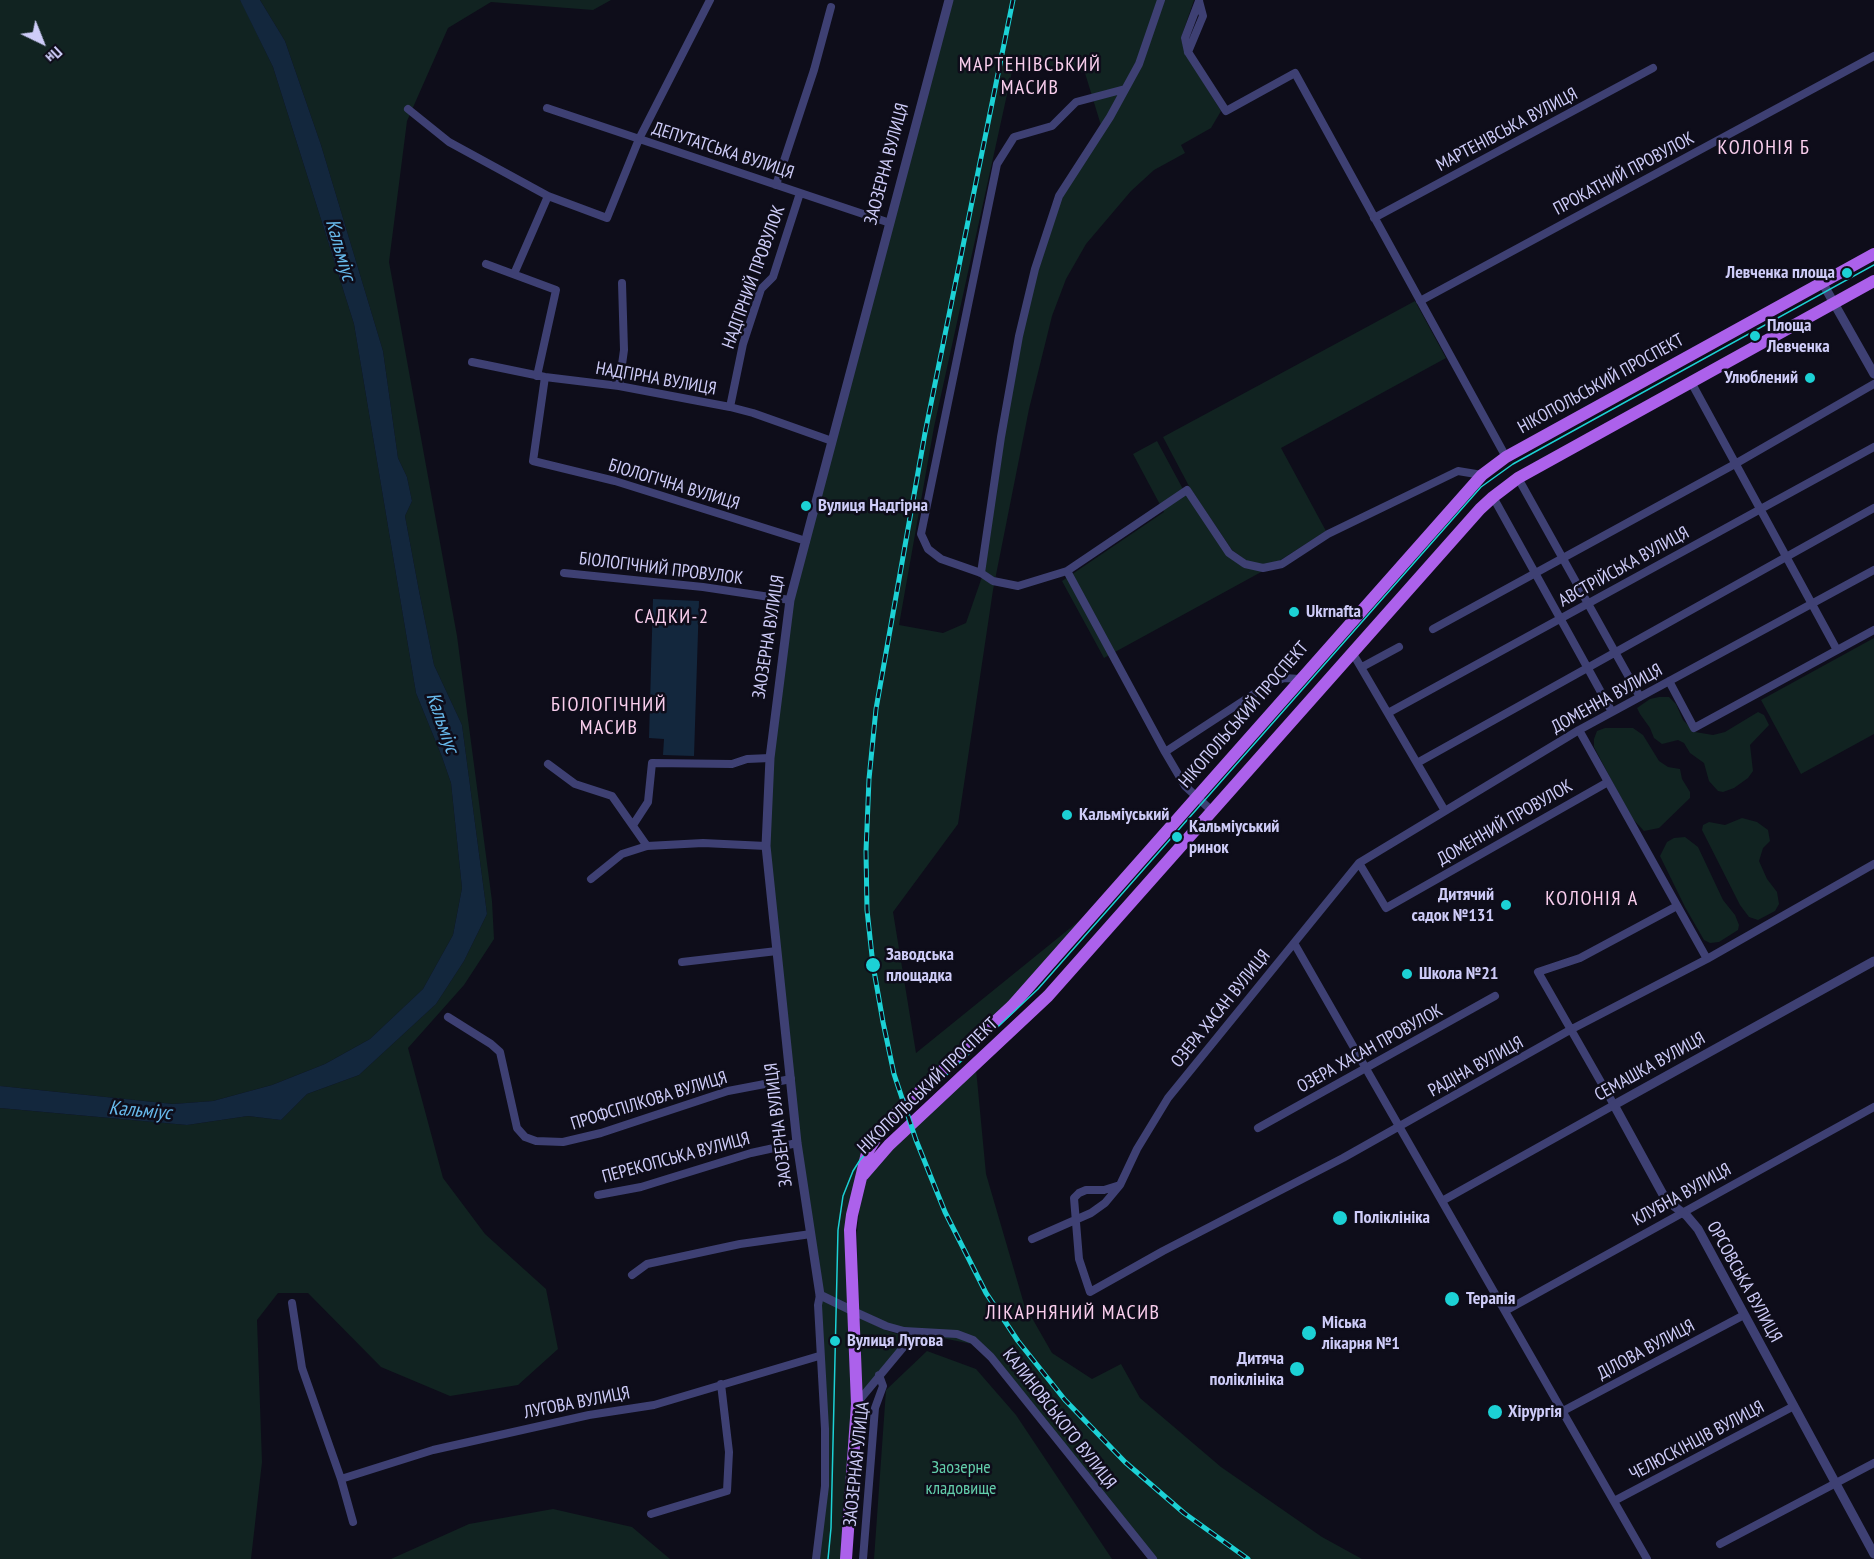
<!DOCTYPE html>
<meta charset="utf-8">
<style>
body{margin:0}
#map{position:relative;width:1874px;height:1559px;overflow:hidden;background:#0e0d1a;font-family:"PT Sans Narrow",sans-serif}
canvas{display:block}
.north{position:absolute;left:12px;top:12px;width:60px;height:60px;-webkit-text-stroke:4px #0e0d1a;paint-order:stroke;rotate:137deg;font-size:16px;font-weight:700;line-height:24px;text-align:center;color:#ceccf8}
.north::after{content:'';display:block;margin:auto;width:21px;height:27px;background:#ceccf8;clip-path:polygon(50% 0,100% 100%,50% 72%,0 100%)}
</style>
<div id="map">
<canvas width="1874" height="1559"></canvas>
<div class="north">Пн</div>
</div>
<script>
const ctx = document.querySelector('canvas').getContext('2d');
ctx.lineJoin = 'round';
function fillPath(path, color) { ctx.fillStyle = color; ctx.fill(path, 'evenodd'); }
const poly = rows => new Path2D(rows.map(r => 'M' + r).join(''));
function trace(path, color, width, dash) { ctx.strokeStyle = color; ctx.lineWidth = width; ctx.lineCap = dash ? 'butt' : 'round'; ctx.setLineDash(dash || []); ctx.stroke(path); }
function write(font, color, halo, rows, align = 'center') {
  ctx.font = font + ' "PT Sans Narrow",sans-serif'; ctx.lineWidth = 5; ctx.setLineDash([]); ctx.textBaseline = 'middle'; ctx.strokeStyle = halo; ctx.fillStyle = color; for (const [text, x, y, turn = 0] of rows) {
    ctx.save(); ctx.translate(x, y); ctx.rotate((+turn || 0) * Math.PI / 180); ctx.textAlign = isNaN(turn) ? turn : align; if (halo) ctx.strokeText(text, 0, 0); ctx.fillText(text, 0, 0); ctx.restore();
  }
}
const green = poly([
 [0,0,240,0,242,3,273,67,354,324,416,693,442,757,451,783,462,888,453,935,423,989,370,1039,325,1064,272,1085,213,1101,173,1104,0,1086],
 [260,0,611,0,593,10,491,2,448,28,407,121,389,262,457,636,492,901,494,939,464,985,408,1048,443,1178,485,1234,546,1289,558,1349,518,1385,450,1396,381,1367,308,1293,278,1293,257,1320,262,1462,251,1559,0,1559,0,1108,187,1125,248,1116,281,1120,307,1094,359,1075,436,1004,464,961,487,914,462,725,434,665,419,591,405,516,412,501,407,477,398,458,383,351,321,145,285,41],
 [949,0,1194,0,1181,38,1185,53,1221,111,1211,128,1181,145,1185,153,1154,170,1131,191,1086,244,1066,279,1052,316,1029,409,993,590,958,824,893,912,916,1053,1090,912,1009,1003,881,1123,853,1200,854,1383,845,1559,816,1559,825,1486,818,1305,797,1143,766,846,770,758,790,600],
 [1015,58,1085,73,1103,132,1061,197,1037,269,1021,337,1003,437,983,574,966,623,943,633,899,625,934,427],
 [1415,301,1446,358,1281,448,1326,531,1279,561,1263,565,1247,561,1232,550,1190,488,1163,437],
 [1157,441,1184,491,1227,555,1263,571,1104,658,1062,581,1164,512,1133,454],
 [1874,638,1874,734,1801,774,1761,700],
 [1659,697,1669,697,1676,704,1683,720,1695,732,1713,735,1725,732,1758,712,1764,715,1769,725,1750,745,1753,771,1748,778,1734,788,1723,792,1718,791,1709,781,1704,763,1690,753,1684,743,1678,740,1662,744,1654,738,1650,728,1640,714,1637,708,1650,699],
 [1605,728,1633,728,1643,735,1659,761,1668,767,1680,769,1682,779,1690,792,1690,798,1659,828,1644,831,1631,817,1594,747,1594,739,1597,731],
 [1742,818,1757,822,1768,830,1770,841,1763,848,1759,861,1767,879,1777,892,1779,904,1775,911,1758,920,1749,917,1740,905,1702,830,1703,825,1709,822,1725,825],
 [1685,837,1698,847,1723,900,1735,915,1739,925,1738,930,1719,942,1710,943,1704,940,1685,907,1660,856,1667,842,1674,838],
 [976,1069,986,1174,1024,1304,1052,1353,1092,1379,1121,1364,1140,1398,1221,1467,1322,1537,1362,1559,1149,1559,991,1356,972,1344,922,1334,887,1323,858,1309,857,1233,860,1201,866,1177,880,1160],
 [859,1317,885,1330,914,1339,868,1392,860,1407],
 [927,1351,976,1369,1016,1415,1112,1559,874,1559,886,1390],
 [553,1509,632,1527,670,1559,391,1559,469,1524]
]);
const water = poly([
 [240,0,260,0,285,41,321,145,383,351,398,458,407,477,412,501,405,516,419,591,434,665,462,725,487,914,464,961,436,1004,359,1075,307,1094,281,1120,248,1116,187,1125,0,1108,0,1086,173,1104,213,1101,272,1085,325,1064,370,1039,423,989,453,935,462,888,451,783,442,757,416,693,354,324,273,67],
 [653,599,699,601,694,756,663,755,664,739,649,738]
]);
const minor = poly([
 [1199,1,1185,38,1188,52,1226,111,1295,73,1506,457],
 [1188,52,1203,16,1199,1],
 [1125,89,1076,102,1052,126,1014,137,997,164,921,534,928,549,941,559,981,573,993,581,1018,586,1067,571,1187,490,1229,553,1245,564,1263,568,1282,564,1328,534,1458,471,1482,475],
 [547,108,890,223],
 [408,109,449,142,548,196,607,218,639,139,710,0],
 [776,185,814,70,831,7],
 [1374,218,1653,68],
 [486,264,556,290,537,376],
 [514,274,548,196],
 [1420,301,1874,56],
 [472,362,545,377,619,386,730,407,753,413,832,441],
 [545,377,533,461,615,481,806,541],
 [1691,382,1837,650],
 [619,386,624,350,622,283],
 [730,407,743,344,761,289,773,277,800,193],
 [1518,478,1640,697],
 [1493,497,1612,712],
 [1874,570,1579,730,1359,863,1168,1098,1137,1149,1120,1185,1104,1190,1086,1190,1079,1193,1074,1198,1079,1259,1090,1292,1163,1251,1343,1158,1570,1030,1707,959,1874,864],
 [1067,571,1165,752],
 [564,573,703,587,790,600],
 [981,573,1001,437,1019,336,1035,269,1059,196,1110,117,1139,64,1161,0],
 [1433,629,1735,464,1874,384],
 [1352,652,1445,811],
 [1362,667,1399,647],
 [1669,681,1694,728,1874,630],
 [1388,713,1874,447],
 [1579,730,1707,959],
 [1417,763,1874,508],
 [548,764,575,784,612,796,647,846],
 [1212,811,1185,786,1165,752,1269,684,1284,678,1300,679],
 [633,825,648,802,652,763,732,764,747,759,770,758],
 [1359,863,1386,908,1608,782],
 [591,879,622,854,647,846,703,843,766,846],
 [1294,943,1647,1559],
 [682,962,777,951],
 [448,1017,491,1044,500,1052,517,1128,525,1137,536,1141,563,1142,601,1133,728,1091,791,1079],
 [1258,1128,1495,996],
 [598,1195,641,1187,751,1153,797,1143],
 [1442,1201,1614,1105,1538,972,1580,958,1677,906],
 [1032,1239,1091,1213,1105,1203,1120,1185],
 [632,1275,647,1264,740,1244,811,1234],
 [292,1303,302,1368,341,1479,353,1522],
 [853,1311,886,1326,904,1331,957,1334,973,1340,991,1357,1153,1559],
 [1505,1311,1874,1107],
 [857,1403,916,1332],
 [1563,1411,1744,1315],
 [341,1479,433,1450,589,1415,654,1405,819,1356],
 [1614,1501,1794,1406],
 [651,1514,727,1491,729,1452,721,1384],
 [1720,1544,1874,1463],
 [816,1559,825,1486,825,1429,818,1305,820,1295],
 [863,1559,875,1408,883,1386,879,1375]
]);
const tertiary = poly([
 [1822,282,1874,374],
 [1874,961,1614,1105,1666,1200,1687,1216,1698,1229,1874,1554],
 [853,1311,820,1295,797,1143,766,846,770,758,790,600,949,0]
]);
const primary = poly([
 [863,1175,889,1145,1048,996,1480,509,1493,497,1518,478,1874,281],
 [846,1559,857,1404,850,1230,852,1215,867,1153,883,1126,1012,1006,1482,475,1506,457,1874,254]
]);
const tram = poly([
 [828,1559,831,1528,838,1230,843,1196,853,1171,860,1160,885,1133,1038,989,1481,487,1513,464,1874,265]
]);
const rail = poly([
 [1013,0,925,433,876,709,869,779,866,851,867,910,873,965,883,1022,894,1074,916,1140,945,1212,986,1293,1018,1341,1065,1400,1125,1462,1184,1513,1248,1559]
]);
const markers = [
 [1847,273,6,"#1cd1d5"],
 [1755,336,6,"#1cd1d5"],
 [1810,378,6,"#1cd1d5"],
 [806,506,6,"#1cd1d5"],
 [1294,612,6,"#1cd1d5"],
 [1067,815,6,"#1cd1d5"],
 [1177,837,6,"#1cd1d5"],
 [1506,905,6,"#1cd1d5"],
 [873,965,8,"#1cd1d5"],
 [1407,974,6,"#1cd1d5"],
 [1340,1218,8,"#1cd1d5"],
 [1452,1299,8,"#1cd1d5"],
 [1309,1333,8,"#1cd1d5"],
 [835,1341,6,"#1cd1d5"],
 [1297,1369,8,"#1cd1d5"],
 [1495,1412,8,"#1cd1d5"]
];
const streetNames = [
 ["МАРТЕНІВСЬКА ВУЛИЦЯ",1507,130,-28],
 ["ДЕПУТАТСЬКА ВУЛИЦЯ",723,151,18],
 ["ЗАОЗЕРНА ВУЛИЦЯ",887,164,-75],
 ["ПРОКАТНИЙ ПРОВУЛОК",1624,174,-28],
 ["НАДГІРНИЙ ПРОВУЛОК",754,277,-70],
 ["НАДГІРНА ВУЛИЦЯ",656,379,10],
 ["НІКОПОЛЬСЬКИЙ ПРОСПЕКТ",1601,384,-29],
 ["БІОЛОГІЧНА ВУЛИЦЯ",674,485,17],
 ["АВСТРІЙСЬКА ВУЛИЦЯ",1624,567,-29],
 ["БІОЛОГІЧНИЙ ПРОВУЛОК",661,569,7],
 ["ЗАОЗЕРНА ВУЛИЦЯ",769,637,-81],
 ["ДОМЕННА ВУЛИЦЯ",1607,699,-29],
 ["НІКОПОЛЬСЬКИЙ ПРОСПЕКТ",1244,715,-49],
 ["ДОМЕННИЙ ПРОВУЛОК",1505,823,-30],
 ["ОЗЕРА ХАСАН ВУЛИЦЯ",1221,1009,-51],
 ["ОЗЕРА ХАСАН ПРОВУЛОК",1370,1049,-29],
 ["РАДІНА ВУЛИЦЯ",1476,1067,-29],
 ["СЕМАШКА ВУЛИЦЯ",1650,1067,-29],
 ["НІКОПОЛЬСЬКИЙ ПРОСПЕКТ",928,1086,-44],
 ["ПРОФСПІЛКОВА ВУЛИЦЯ",649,1101,-17],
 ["ЗАОЗЕРНА ВУЛИЦЯ",779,1125,-97],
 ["ПЕРЕКОПСЬКА ВУЛИЦЯ",676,1158,-15],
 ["КЛУБНА ВУЛИЦЯ",1682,1195,-29],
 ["ОРСОВСЬКА ВУЛИЦЯ",1744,1282,61],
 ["ДІЛОВА ВУЛИЦЯ",1646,1350,-28],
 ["ЛУГОВА ВУЛИЦЯ",577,1403,-11],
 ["КАЛИНОВСЬКОГО ВУЛИЦЯ",1059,1419,52],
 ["ЧЕЛЮСКІНЦІВ ВУЛИЦЯ",1697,1441,-28],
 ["ЗАОЗЕРНАЯ УЛИЦА",857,1464,-84]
];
const poiNames = [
 ["Левченка площа",1835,273,"right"],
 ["Площа",1767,326],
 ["Левченка",1767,347],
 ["Улюблений",1798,378,"right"],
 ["Вулиця Надгірна",818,506],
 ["Ukrnafta",1306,612],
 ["Кальміуський",1079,815],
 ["Кальміуський",1189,827],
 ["ринок",1189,848],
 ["Дитячий",1494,895,"right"],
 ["садок №131",1494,916,"right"],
 ["Заводська",886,955],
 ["площадка",886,976],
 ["Школа №21",1419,974],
 ["Поліклініка",1354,1218],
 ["Терапія",1466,1299],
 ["Міська",1322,1323],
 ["лікарня №1",1322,1344],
 ["Вулиця Лугова",847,1341],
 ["Дитяча",1284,1359,"right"],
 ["поліклініка",1284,1380,"right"],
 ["Хірургія",1508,1412]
];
const parkNames = [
 ["Заозерне",961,1468],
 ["кладовище",961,1489]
];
const neighbourhoodNames = [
 ["МАРТЕНІВСЬКИЙ",1030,65],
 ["МАСИВ",1030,88],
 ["КОЛОНІЯ Б",1764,148],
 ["САДКИ-2",672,617],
 ["БІОЛОГІЧНИЙ",609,705],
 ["МАСИВ",609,728],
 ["КОЛОНІЯ А",1592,899],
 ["ЛІКАРНЯНИЙ МАСИВ",1073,1313]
];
const waterNames = [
 ["Кальміус",340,250,74],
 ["Кальміус",442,723,71],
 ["Кальміус",140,1111,5]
];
fillPath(green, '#112321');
fillPath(water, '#13273d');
trace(minor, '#3e4073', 8);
trace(tertiary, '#3e4073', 9);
trace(primary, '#ac61eb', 12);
trace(tram, '#1cd1d5', 1.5);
trace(rail, '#1cd1d5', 5);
trace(rail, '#0e0d1a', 3, [9]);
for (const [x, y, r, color] of markers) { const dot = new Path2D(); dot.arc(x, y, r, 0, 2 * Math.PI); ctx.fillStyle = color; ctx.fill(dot); trace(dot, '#0e0d1a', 2); }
write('18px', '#ceccf8', '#0e0d1a', streetNames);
write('bold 18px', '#ceccf8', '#0e0d1a', poiNames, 'left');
write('18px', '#63ceab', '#0e0d1a', parkNames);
ctx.letterSpacing = '1.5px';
write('20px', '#f9ceed', '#0e0d1a', neighbourhoodNames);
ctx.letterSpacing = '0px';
write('italic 20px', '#67b9eb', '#0e0d1a', waterNames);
</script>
